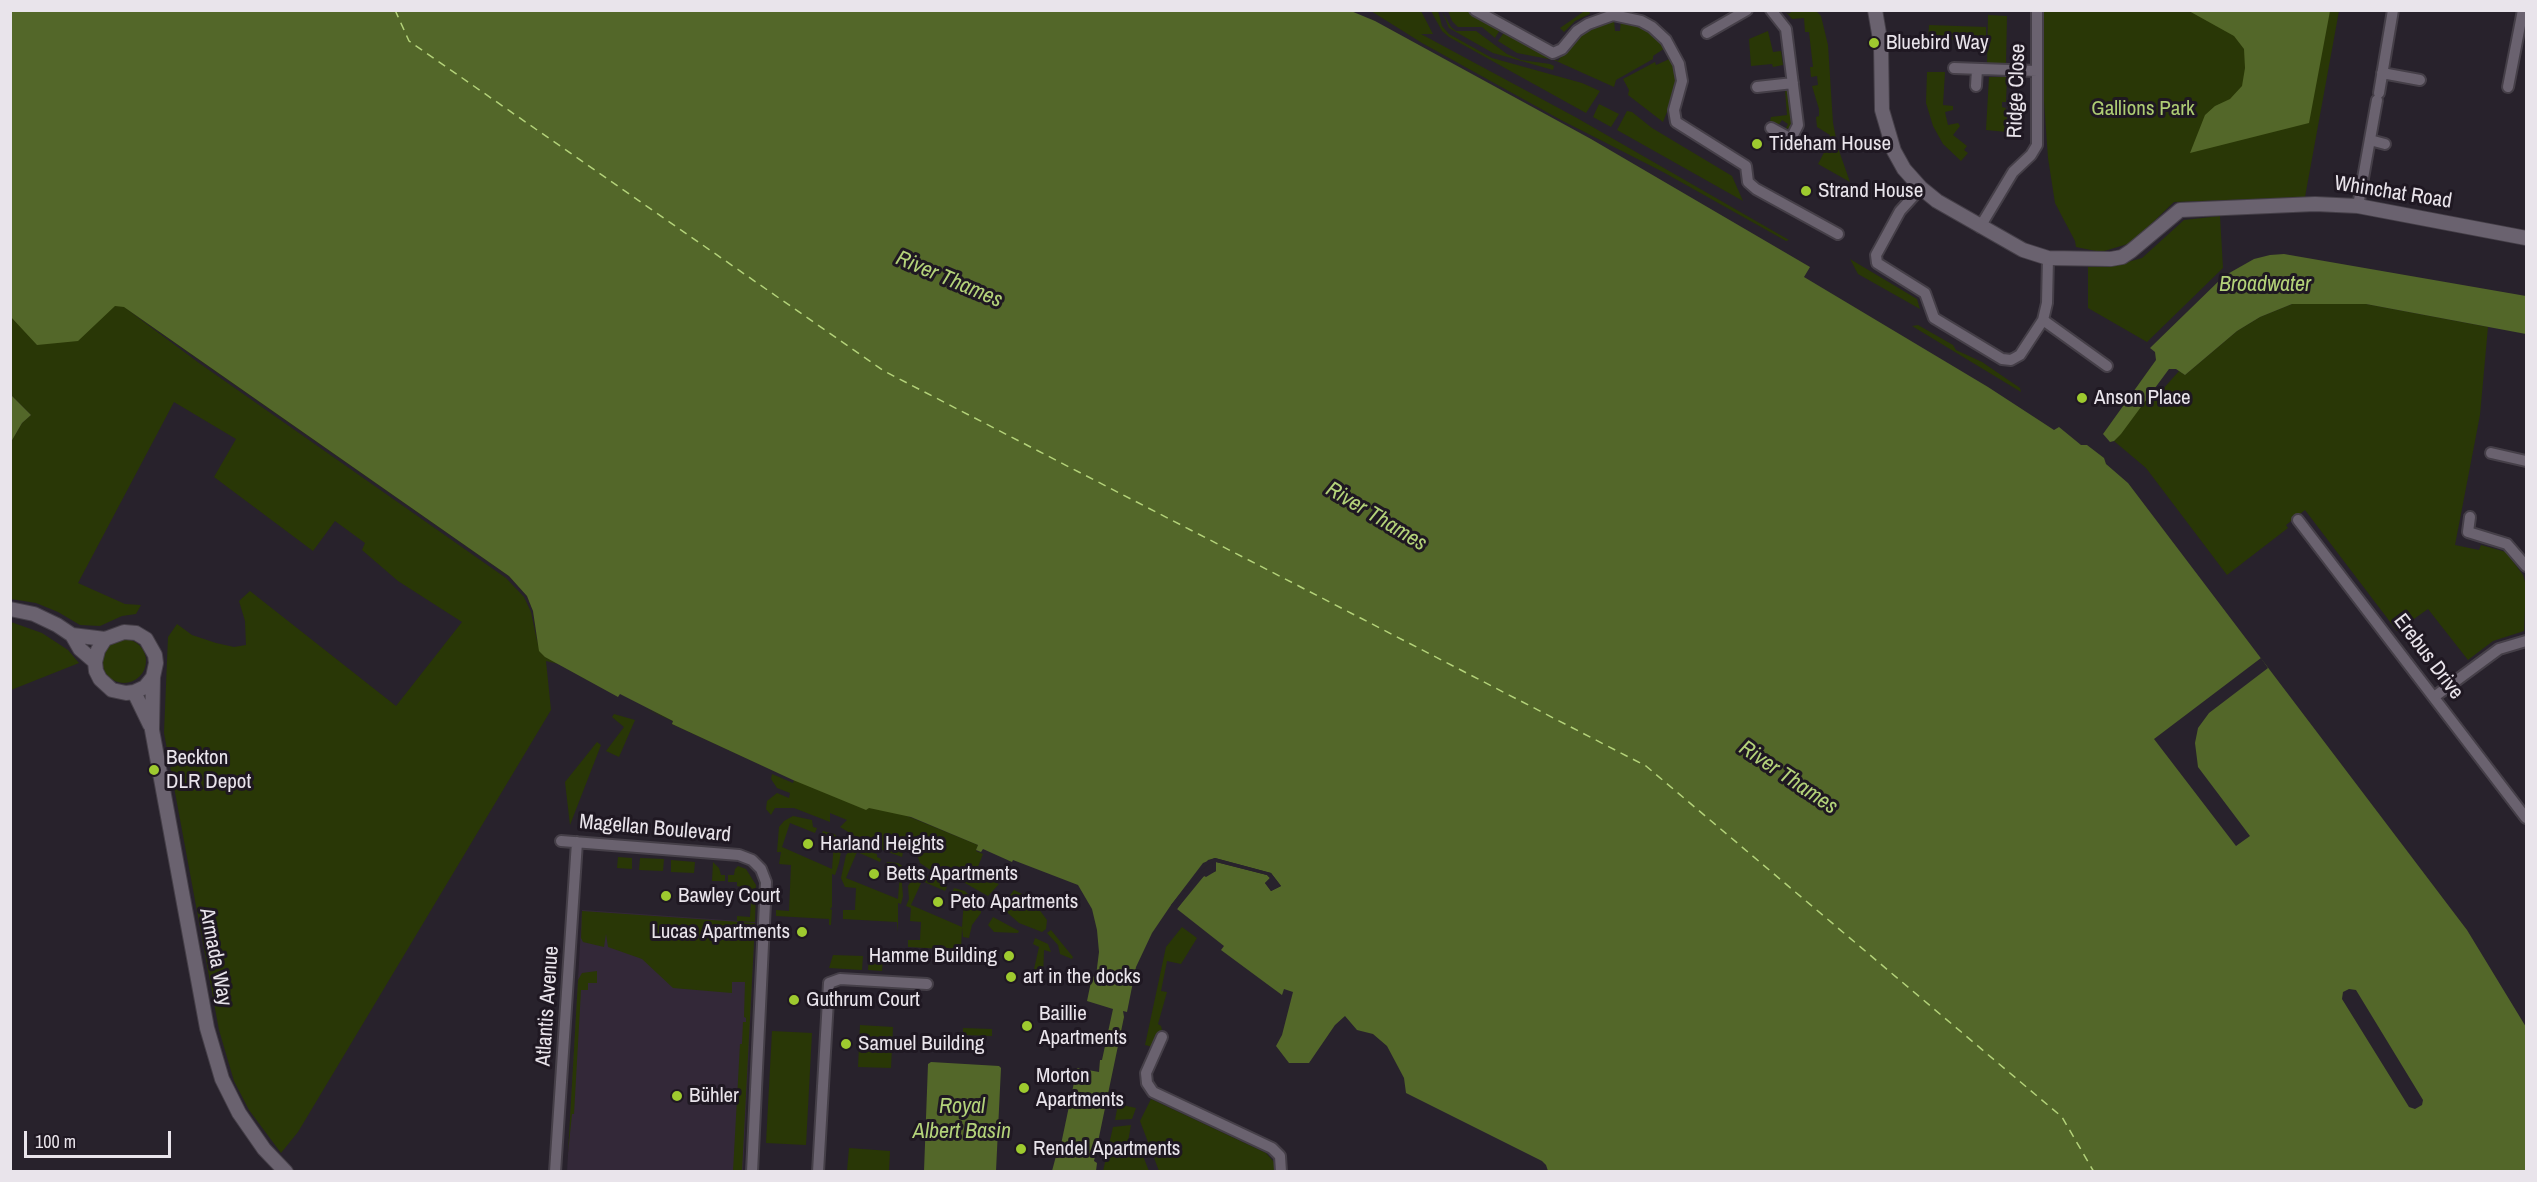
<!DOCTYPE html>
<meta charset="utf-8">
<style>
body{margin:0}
#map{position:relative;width:2537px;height:1182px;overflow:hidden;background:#28222c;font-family:"Archivo Narrow",sans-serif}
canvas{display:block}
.frame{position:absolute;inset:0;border:12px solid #e9e4eb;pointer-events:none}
.scale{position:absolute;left:24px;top:1131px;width:147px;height:27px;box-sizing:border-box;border:3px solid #e9e4eb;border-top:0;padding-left:8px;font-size:18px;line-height:21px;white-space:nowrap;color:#e9e4eb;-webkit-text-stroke:4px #1f1822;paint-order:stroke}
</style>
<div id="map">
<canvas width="2537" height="1182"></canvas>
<div class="frame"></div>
<div class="scale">100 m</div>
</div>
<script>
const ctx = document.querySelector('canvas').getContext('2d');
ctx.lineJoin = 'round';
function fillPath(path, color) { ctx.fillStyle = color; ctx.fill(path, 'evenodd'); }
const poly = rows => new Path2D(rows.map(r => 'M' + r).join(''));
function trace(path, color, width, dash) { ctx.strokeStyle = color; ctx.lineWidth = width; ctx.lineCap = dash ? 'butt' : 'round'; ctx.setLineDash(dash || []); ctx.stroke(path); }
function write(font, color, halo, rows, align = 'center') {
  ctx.font = font + ' "Archivo Narrow",sans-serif'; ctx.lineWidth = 6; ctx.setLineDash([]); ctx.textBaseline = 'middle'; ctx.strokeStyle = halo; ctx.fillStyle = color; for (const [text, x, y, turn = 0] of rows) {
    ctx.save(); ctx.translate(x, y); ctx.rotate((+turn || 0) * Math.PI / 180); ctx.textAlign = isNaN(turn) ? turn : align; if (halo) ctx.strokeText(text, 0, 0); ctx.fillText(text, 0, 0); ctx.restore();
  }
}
const built = poly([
 [582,910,755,922,743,1171,567,1172]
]);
const green = poly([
 [1586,10,1589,11,1590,14,1575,21,1564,32,1560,28],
 [1793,10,1819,11,1817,12,1821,16,1828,45,1833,123,1838,148,1850,182,1818,164,1828,145,1826,144,1830,135,1817,127,1816,117,1819,116,1819,109,1812,86,1818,85,1817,76,1811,77,1810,67,1813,67,1809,32,1805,32,1804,18,1792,19,1786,12,1789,14],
 [10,11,486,485,589,681,559,664,546,661,551,710,298,1132,281,1153,249,1110,234,1081,219,1030,164,733,168,637,177,624,192,635,216,643,234,647,246,645,245,621,239,601,250,591,396,706,462,622,398,581,362,550,365,543,335,521,313,551,214,477,236,439,174,402,78,583,125,604,141,605,136,614,122,616,100,626,80,625,58,612,36,603,11,599,11,442,22,423,31,415,11,395],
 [125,308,509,576,527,596,533,611,538,646,531,612,524,597,506,578,199,363],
 [1371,11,1421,11,1433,34,1421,34,1577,118,1789,240,1786,241,1663,172,1561,120,1422,43],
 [1431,11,1438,11,1442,26,1449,34,1492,58,1582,83,1600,91,1586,113,1449,37,1442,31],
 [1442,11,1451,27,1456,31,1476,31,1507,54,1521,60,1550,64,1554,66,1553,70,1493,53,1449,28],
 [1448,11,1468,11,1501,28,1495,38,1482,27,1458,27,1452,21],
 [2043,11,2339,11,2305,197,2174,202,2131,243,2101,252,2076,247,2075,241,2055,203,2048,158,2044,101],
 [1988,15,2007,16,2006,63,1987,63],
 [1614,20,1615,31,1620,31,1621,20,1643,26,1668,46,1653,56,1653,59,1616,80,1614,87,1554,60,1517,53,1498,41,1505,31,1558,61,1566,49,1589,26],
 [1929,25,1986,27,1986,41,1939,39,1939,35,1933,35,1932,44,1928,44],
 [1768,31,1773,52,1781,51,1783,65,1773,67,1772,64,1751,66,1749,39],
 [1674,57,1678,84,1663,122,1628,95,1629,90,1623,79,1655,62,1656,65],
 [1927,72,1945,72,1943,105,1953,106,1953,110,1945,112,1948,125,1958,123,1960,126,1953,135,1967,146,1964,150,1968,153,1961,161,1943,144,1933,126,1926,103],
 [1989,77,2007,77,2006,102,2002,102,2002,107,2006,108,2005,116,2007,117,2007,132,1986,130],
 [1787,89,1792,123,1789,129,1786,128,1788,124,1782,120,1778,126,1770,122,1771,117,1787,115,1785,90],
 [1599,104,1619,114,1611,127,1593,117],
 [1627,111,1632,112,1652,128,1732,176,1743,201,1617,130],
 [2220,216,2223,268,2147,342,2088,308,2088,267,2114,266,2142,258,2184,220],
 [1850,259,1917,299,1920,309,1858,274],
 [2292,304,2366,304,2488,327,2480,415,2455,545,2479,550,2481,545,2506,552,2523,575,2526,585,2524,631,2493,641,2468,660,2428,609,2397,631,2305,510,2286,525,2288,528,2227,575,2146,468,2114,441,2150,393,2156,397,2179,371,2185,375,2237,331,2260,317],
 [1918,325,1953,345,1956,350,1982,362,2020,388,2021,392,1912,326],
 [11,622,42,633,68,650,79,663,11,690],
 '102 661a22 22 0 1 1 44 0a22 22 0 1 1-44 0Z',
 [644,708,978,845,976,851,983,854,975,874,999,884,988,896,956,878,929,869,920,863,914,846,905,843,902,857,863,843,863,841,840,827,847,820,830,813,830,822,794,808,775,808,771,815,766,809,767,801,777,793,789,798,790,793,777,788,771,779,772,774,793,783,794,780,672,724,673,721],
 [614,714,635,720,619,757,606,751,624,727,612,717],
 [597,742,601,745,570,825,565,782],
 [793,816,812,820,813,827,817,828,815,833,790,823,782,847,832,869,834,842,821,836,823,831,834,834,843,841,839,863,835,875,832,874,832,907,830,909,832,910,831,925,829,925,829,919,776,916,776,910,789,911,791,865,779,864,781,852,777,852,779,827,784,821],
 [853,847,877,854,877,857,881,859,880,862,857,852,846,878,898,899,900,871,886,865,887,862,898,863,905,868,902,884,903,896,901,904,898,903,898,932,897,922,843,919,843,910,855,910,856,888,845,887,841,878,846,855],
 [618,857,632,858,632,869,617,868],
 [640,858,664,859,663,871,639,870],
 [671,860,695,862,694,873,671,872],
 [713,862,719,868,721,875,725,875,725,881,712,881],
 [738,866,746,869,756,885,755,922,737,921,737,916,750,917,751,903,748,902,749,889,737,886,737,882,728,882,728,875,734,875,735,869],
 [916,873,944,880,944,885,947,887,945,891,922,881,911,905,962,927,964,900,951,894,954,888,965,891,981,907,981,913,972,925,969,938,963,937,962,928,961,950,908,947,908,940,920,940,921,922,910,921,911,908,906,906,909,899,908,886],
 [1014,890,1024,895,1026,892,1047,920,1046,929,1042,932,1019,923,1001,907],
 [582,911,755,923,742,1171,733,1171,740,1044,742,1044,743,1022,746,1022,746,1018,744,1017,745,982,732,982,732,993,673,988,642,959,608,947,606,934,604,947,583,942,581,938],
 [993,917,1019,931,1018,933,994,932,988,925],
 [1182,927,1197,938,1181,964,1167,961,1161,991,1167,992,1158,1024,1161,1026,1162,1030,1153,1047,1145,1045,1166,947],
 [1051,930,1073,957,1072,959,1060,954,1058,945,1047,933],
 [1035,938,1048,944,1051,952,1044,950,1043,978,1032,978,1039,947,1033,944],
 [833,955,863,956,862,970,829,968],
 [869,957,883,957,882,971,868,970],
 [597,971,597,983,588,983,588,990,581,990,574,1114,572,1114,568,1153,578,980,582,973],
 [860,1025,893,1027,891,1068,858,1067],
 [963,1028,992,1029,992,1036,963,1035],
 [772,1031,812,1033,806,1145,766,1143],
 [1151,1099,1266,1153,1274,1162,1275,1171,1159,1171,1140,1121],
 [1118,1104,1136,1108,1132,1119,1115,1120],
 [1131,1125,1126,1153,1130,1156,1143,1156,1149,1171,1103,1171,1113,1127],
 [849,1148,890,1151,889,1171,847,1171]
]);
const water = poly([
 [11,11,1351,11,1375,21,1591,139,1810,267,1804,277,1988,387,2054,430,2059,427,2081,445,2087,445,2104,458,2106,464,2128,483,2467,930,2526,1027,2526,1171,1548,1171,1546,1165,1542,1161,1406,1093,1404,1078,1387,1046,1373,1034,1357,1030,1345,1016,1335,1025,1309,1063,1289,1063,1276,1046,1282,1035,1293,992,1284,989,1282,995,1267,984,1221,950,1224,946,1177,909,1195,884,1204,876,1216,871,1216,862,1267,875,1270,878,1265,883,1271,891,1281,886,1271,873,1215,858,1208,860,1171,905,1152,933,1136,967,1127,1012,1123,1011,1124,1017,1094,1161,1097,1163,1096,1171,1052,1171,1056,1156,1059,1154,1077,1068,1099,1072,1100,1060,1102,1060,1113,1009,1087,1001,1092,977,1096,976,1099,952,1097,930,1092,909,1078,885,1013,860,1012,862,983,849,981,852,976,850,978,845,911,817,869,808,866,810,793,780,672,724,673,721,620,694,618,697,545,657,539,651,533,611,527,596,509,576,124,307,115,306,78,341,37,345,11,317],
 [2189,11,2330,11,2309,123,2190,153,2205,115,2215,106,2230,99,2242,86,2245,68,2244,49,2234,36],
 [2284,254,2526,296,2526,334,2366,304,2292,304,2260,317,2237,331,2185,375,2176,369,2169,369,2121,434,2114,441,2110,442,2103,434,2156,360,2155,352,2150,348,2224,276,2254,259,2270,255],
 [11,395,31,415,22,423,11,442],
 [931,1062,999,1066,1001,1068,996,1171,924,1171,928,1064]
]);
const pier = poly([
 [2261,658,2268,668,2209,713,2198,728,2195,743,2198,767,2250,836,2236,846,2154,739],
 [1215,858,1271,873,1281,886,1271,891,1265,883,1270,878,1267,875,1216,862,1216,871,1206,877,1204,876,1177,909,1175,907,1193,882,1203,873,1213,869,1212,862,1199,872,1173,906,1171,905,1203,863],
 [2349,989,2356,990,2423,1100,2422,1105,2415,1109,2409,1107,2342,999,2343,992]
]);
const ferry = poly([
 [395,10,409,41,884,371,1646,766,2062,1117,2094,1172]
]);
const minor = poly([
 [1475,10,1553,53,1562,49,1577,31,1588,24,1613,15,1641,21,1652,27,1666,40,1679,64,1682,81,1674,110,1676,122,1746,166,1748,182,1756,189,1838,234],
 [1707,33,1747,10],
 [1954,68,2037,71],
 [2382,73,2420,80],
 [1976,86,1977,69],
 [1757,87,1793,83],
 [2508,87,2523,10],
 [2379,93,2393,10],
 [1771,128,1791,139,1798,125,1786,29,1771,10],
 [2370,140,2385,144],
 [1921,188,1900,211,1876,255,1877,263,1925,293,1934,318,2002,359,2011,360,2020,355,2043,320,2047,303,2048,258],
 [2358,206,2377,100],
 [1980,227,2013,172,2031,155,2037,145,2037,10],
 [2043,320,2107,366],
 [2491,453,2526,461],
 [2470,517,2468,532,2507,544,2526,566],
 [2298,520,2526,818],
 [2434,697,2499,649,2526,641],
 [561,841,739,855,752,860,761,869,766,882,752,1172],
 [1162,1037,1146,1073,1147,1083,1153,1092,1272,1148,1280,1156,1281,1172],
 [555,1172,577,842],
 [818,1172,829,983,840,979,927,984]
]);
const tertiary = poly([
 [1875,10,1881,45,1882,110,1894,151,1904,169,1921,188,1937,201,2023,250,2048,258,2111,259,2122,257,2131,251,2180,210,2315,204,2358,206,2526,238],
 [10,609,34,614,57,625,72,635,80,649,95,662],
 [72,635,105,639],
 [153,677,145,687,134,692,126,693,112,690,100,679,96,671,95,662,98,650,105,639,124,632,136,633,146,639,155,655,156,663,153,677,152,730,207,1028,222,1079,239,1113,264,1149,286,1172],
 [134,692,150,725]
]);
const markers = [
 [1874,43,6,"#9eca2f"],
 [1757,144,6,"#9eca2f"],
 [1806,191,6,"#9eca2f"],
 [2082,398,6,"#9eca2f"],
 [154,770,6,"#9eca2f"],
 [808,844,6,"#9eca2f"],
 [874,874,6,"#9eca2f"],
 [666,896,6,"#9eca2f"],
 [938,902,6,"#9eca2f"],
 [802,932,6,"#9eca2f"],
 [1009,956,6,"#9eca2f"],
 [1011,977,6,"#9eca2f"],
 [794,1000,6,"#9eca2f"],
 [1027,1026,6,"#9eca2f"],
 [846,1044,6,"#9eca2f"],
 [1024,1088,6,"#9eca2f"],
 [677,1096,6,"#9eca2f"],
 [1021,1149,6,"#9eca2f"]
];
const poiNames = [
 ["Bluebird Way",1886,43],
 ["Tideham House",1769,144],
 ["Strand House",1818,191],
 ["Anson Place",2094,398],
 ["Beckton",166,758],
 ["DLR Depot",166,782],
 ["Harland Heights",820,844],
 ["Betts Apartments",886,874],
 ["Bawley Court",678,896],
 ["Peto Apartments",950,902],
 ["Lucas Apartments",790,932,"right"],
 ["Hamme Building",997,956,"right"],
 ["art in the docks",1023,977],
 ["Guthrum Court",806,1000],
 ["Baillie",1039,1014],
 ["Apartments",1039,1038],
 ["Samuel Building",858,1044],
 ["Morton",1036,1076],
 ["Apartments",1036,1100],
 ["Bühler",689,1096],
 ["Rendel Apartments",1033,1149]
];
const streetNames = [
 ["Ridge Close",2017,91,-88],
 ["Whinchat Road",2393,193,9],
 ["Erebus Drive",2428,657,53],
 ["Magellan Boulevard",655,829,5],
 ["Armada Way",215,957,79],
 ["Atlantis Avenue",548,1006,-86]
];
const parkNames = [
 ["Gallions Park",2143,109]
];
const waterNames = [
 ["River Thames",949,280,23],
 ["Broadwater",2265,285],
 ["River Thames",1376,517,31],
 ["River Thames",1788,778,34],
 ["Royal",962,1107],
 ["Albert Basin",962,1132]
];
fillPath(built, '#332838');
fillPath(green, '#293706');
fillPath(water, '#536729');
fillPath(pier, '#28222c');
trace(ferry, '#b3d279', 1.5, [8, 6]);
trace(minor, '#453f48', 14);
trace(tertiary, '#453f48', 16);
trace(minor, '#6a626f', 10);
trace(tertiary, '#6a626f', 14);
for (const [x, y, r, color] of markers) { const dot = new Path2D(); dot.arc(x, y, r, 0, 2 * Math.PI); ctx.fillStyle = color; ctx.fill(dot); trace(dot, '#1f1822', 2); }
write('21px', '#e9e4eb', '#1f1822', poiNames, 'left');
write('21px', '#e9e4eb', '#1f1822', streetNames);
write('21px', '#aecd74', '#1f1822', parkNames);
write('italic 22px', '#b3d279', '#1f1822', waterNames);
</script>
